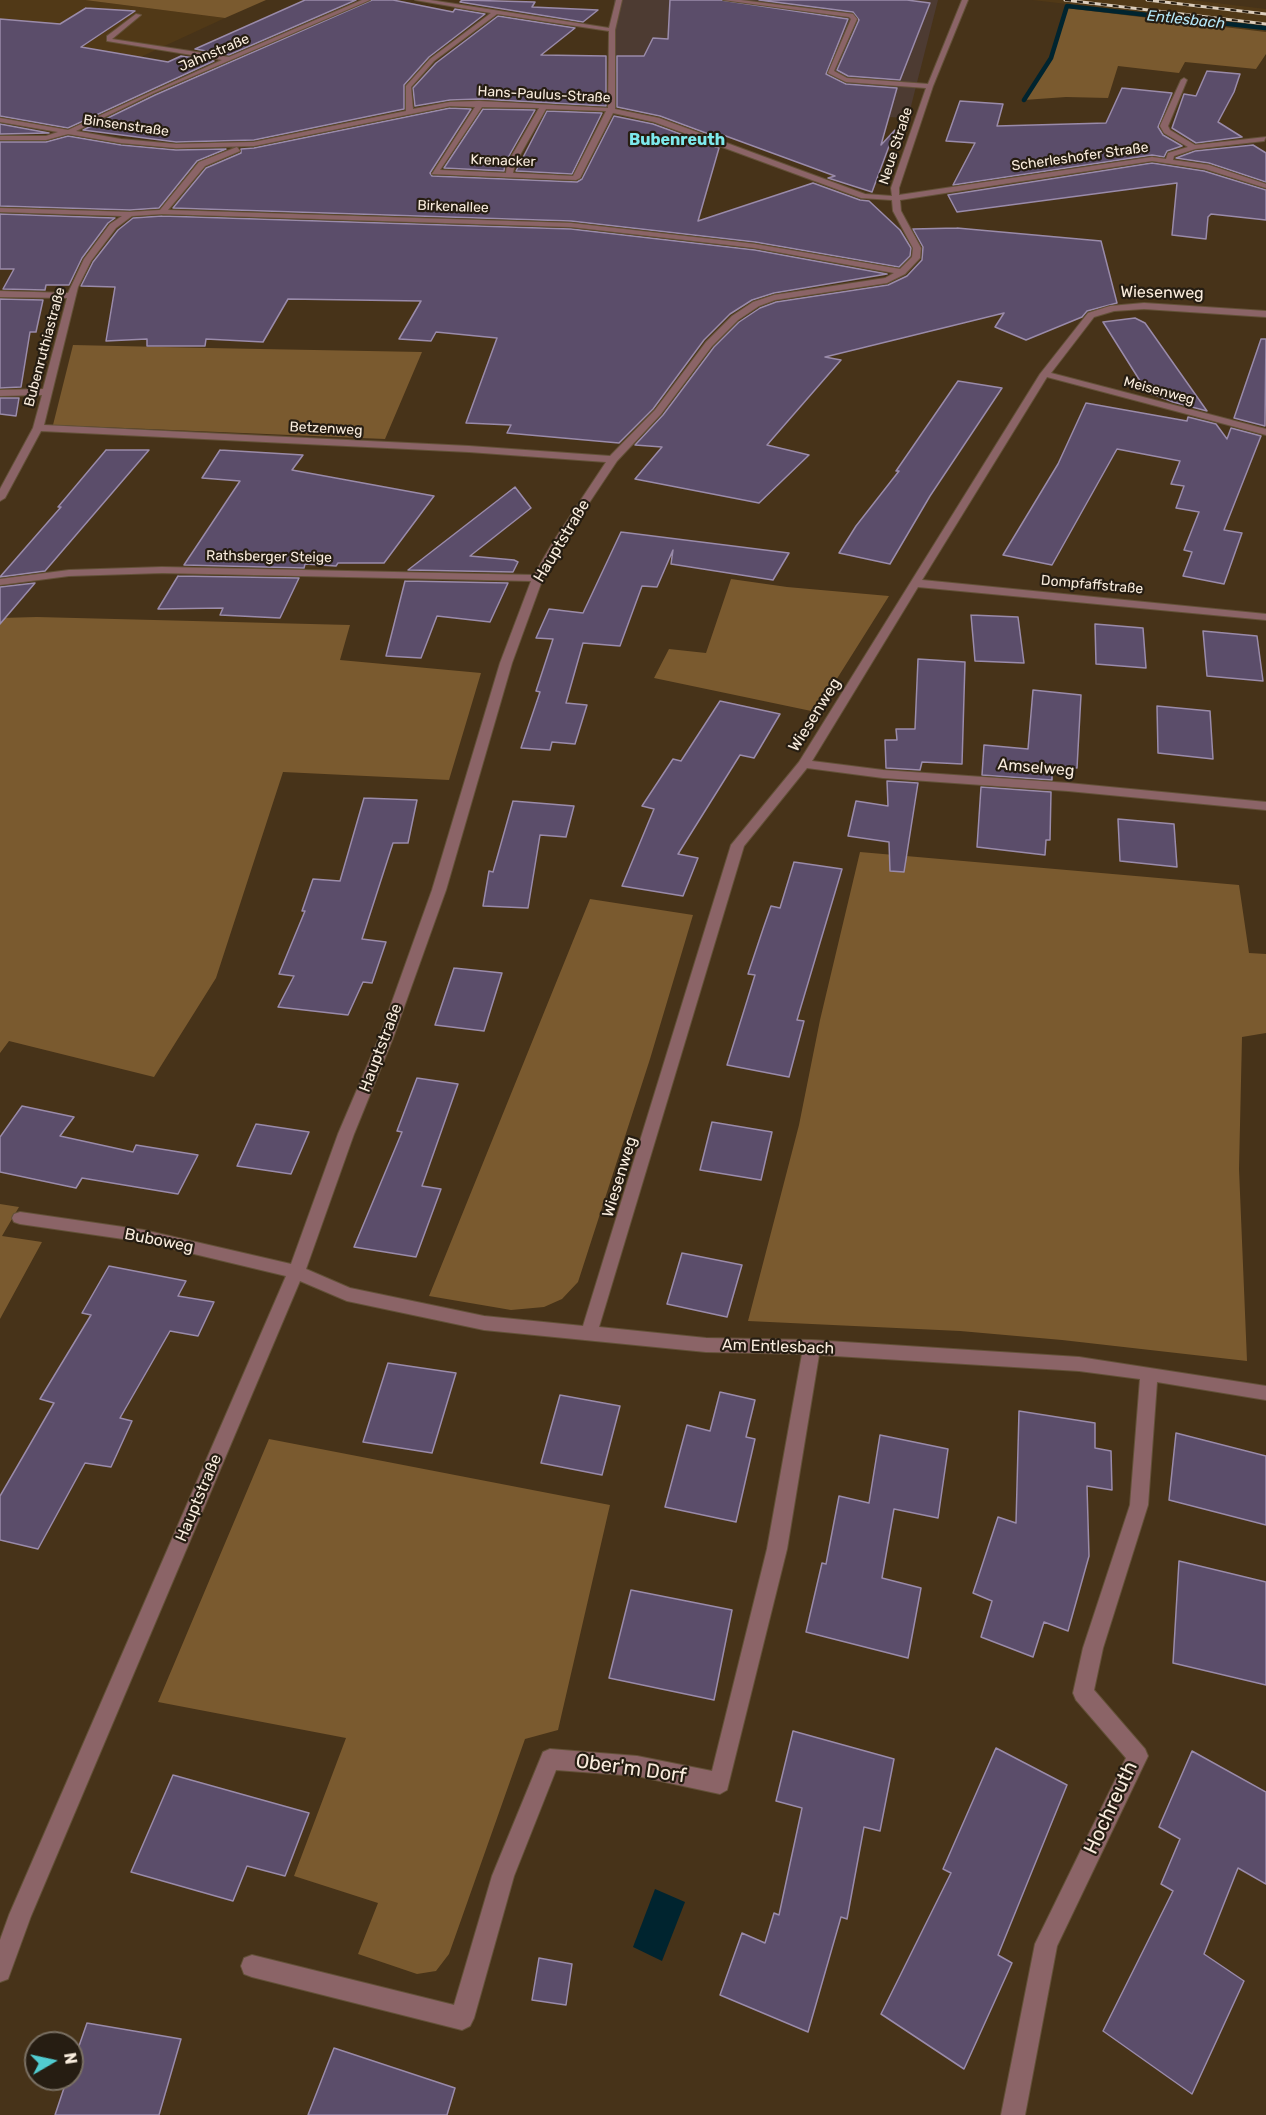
<!DOCTYPE html>
<meta charset="utf-8">
<style>
body{margin:0}
#map{position:relative;width:1266px;height:2115px;overflow:hidden;background:#473319;font-family:Rubik,sans-serif}
canvas{display:block}
.north{position:absolute;left:24px;top:2031px;width:60px;height:60px;box-sizing:border-box;background:#261d12;border:2px solid #7a7063;border-radius:50%;rotate:81deg;font-size:16px;font-weight:700;line-height:24px;text-align:center;color:#f9ecdd}
.north::after{content:'';display:block;margin:auto;width:21px;height:27px;background:#51ccd1;clip-path:polygon(50% 0,100% 100%,50% 72%,0 100%)}
</style>
<div id="map">
<canvas width="1266" height="2115"></canvas>
<div class="north">N</div>
</div>
<script>
const ctx = document.querySelector('canvas').getContext('2d');
ctx.lineJoin = 'round';
function fillPath(path, color) { ctx.fillStyle = color; ctx.fill(path, 'evenodd'); }
const poly = rows => new Path2D(rows.map(r => 'M' + r).join(''));
function trace(path, color, width, dash) { ctx.strokeStyle = color; ctx.lineWidth = width; ctx.lineCap = dash ? 'butt' : 'round'; ctx.setLineDash(dash || []); ctx.stroke(path); }
function write(font, color, halo, rows, align = 'center') {
  ctx.font = font + ' Rubik,sans-serif'; ctx.lineWidth = 4.5; ctx.setLineDash([]); ctx.textBaseline = 'middle'; ctx.strokeStyle = halo; ctx.fillStyle = color; for (const [text, x, y, turn = 0] of rows) {
    ctx.save(); ctx.translate(x, y); ctx.rotate((+turn || 0) * Math.PI / 180); ctx.textAlign = isNaN(turn) ? turn : align; if (halo) ctx.strokeText(text, 0, 0); ctx.fillText(text, 0, 0); ctx.restore();
  }
}
const commercial = poly([
 [614,0,938,0,908,118,703,108,713,78,612,72]
]);
const built = poly([
 [0,0,85,0,225,18,93,79,0,52],
 [1032,0,1191,0,1266,9,1266,32,1066,8,1067,4]
]);
const green = poly([
 [85,0,266,0,225,18],
 [1066,8,1266,32,1266,54,1256,69,1185,62,1179,73,1118,66,1108,98,1066,97,1024,100,1051,58],
 [73,345,207,348,422,352,385,439,53,425],
 [731,579,787,587,889,596,816,712,654,678,669,649,706,653],
 [37,617,350,625,340,660,481,673,449,780,283,772,216,978,154,1077,9,1041,0,1053,0,618],
 [860,852,1239,885,1249,953,1266,954,1266,1033,1242,1037,1239,1169,1247,1361,1062,1340,960,1331,748,1321,799,1125,820,1020],
 [590,899,693,915,650,1059,578,1282,562,1299,544,1307,511,1310,429,1296],
 [0,1204,19,1207,2,1236,42,1242,0,1319],
 [269,1439,610,1505,558,1730,525,1739,449,1954,436,1971,417,1974,358,1954,378,1903,294,1876,346,1738,158,1702]
]);
const water = poly([
 [655,1889,685,1902,662,1961,633,1947]
]);
const stream = poly([
 [1024,100,1051,58,1067,6,1265,28]
]);
const building = poly([
 [305,0,356,0,229,55,195,49,305,0],
 [372,0,393,0,453,12,455,9,485,14,429,57,404,85,404,109,254,140,176,142,83,130,155,95,372,0],
 [462,0,535,2,532,7,598,10,583,22,460,2,462,0],
 [670,0,721,0,848,19,826,74,846,84,897,88,881,145,895,130,872,192,828,178,835,176,723,135,722,139,660,116,617,107,617,56,644,56,653,38,668,39,670,0],
 [759,0,907,0,930,3,900,80,848,76,837,70,859,20,853,12,759,0],
 [86,8,135,11,81,47,168,62,181,56,214,61,68,128,0,116,0,19,60,24,86,8],
 [498,16,575,28,541,55,606,56,606,106,479,99,450,100,415,106,413,88,436,63,498,16],
 [1207,71,1240,74,1234,92,1218,122,1242,137,1196,143,1172,128,1184,94,1196,96,1207,71],
 [1122,88,1172,93,1158,127,1163,135,1182,146,1167,151,1164,157,1152,155,953,185,975,143,946,141,960,101,1003,104,997,126,1106,123,1122,88],
 [450,108,471,109,430,173,432,176,577,182,582,179,614,116,653,124,719,148,698,221,813,183,860,200,869,201,900,230,911,248,910,256,899,267,755,242,571,221,173,208,206,168,241,153,241,149,254,148,450,108],
 [483,109,535,110,505,163,504,171,444,168,483,109],
 [547,111,602,113,572,174,516,171,547,111],
 [0,124,49,133,0,134,0,124],
 [68,136,121,145,176,150,226,149,197,161,159,208,130,210,0,206,0,142,46,142,68,136],
 [1253,145,1266,153,1266,182,1209,163,1176,158,1195,151,1253,145],
 [1152,163,1204,171,1266,190,1266,220,1211,214,1208,217,1206,239,1172,235,1177,183,957,212,948,195,1152,163],
 [0,214,115,218,108,223,82,258,69,285,46,285,45,290,3,289,14,269,0,269,0,214],
 [162,216,571,229,755,250,887,274,774,293,752,300,730,314,704,340,653,409,619,443,507,433,511,425,466,423,497,338,436,332,431,341,399,339,421,301,288,299,263,342,206,339,205,346,147,346,147,339,106,341,115,287,81,286,93,262,118,230,133,218,162,216],
 [957,228,1101,241,1117,303,1087,311,1082,317,1026,340,995,327,1004,313,825,357,841,360,767,445,809,455,759,503,635,479,662,447,635,445,663,415,714,347,739,322,760,308,776,302,888,285,907,276,922,260,923,247,913,229,957,228],
 [0,299,43,300,36,332,30,332,21,387,0,388,0,299],
 [1135,318,1145,323,1207,411,1173,402,1147,392,1103,322,1135,318],
 [1261,339,1266,339,1265,426,1234,418,1261,339],
 [958,381,1002,388,930,496,890,564,839,553,856,526,899,471,896,471,958,381],
 [0,398,19,398,16,416,0,414,0,398],
 [1086,403,1187,421,1188,417,1216,424,1227,439,1231,428,1261,436,1224,530,1242,533,1224,584,1183,576,1192,552,1184,550,1199,512,1176,508,1184,486,1171,484,1180,461,1117,449,1052,565,1003,555,1058,464,1086,403],
 [106,450,149,450,45,571,0,577,61,507,58,507,106,450],
 [220,450,303,455,292,470,434,496,384,563,338,563,336,566,305,564,304,568,184,565,240,481,202,478,220,450],
 [515,487,531,508,470,556,514,560,518,562,513,572,408,570,515,487],
 [621,532,789,553,773,580,671,564,673,550,657,587,642,586,620,646,583,643,566,703,587,705,575,744,552,742,550,750,521,748,540,692,536,691,553,639,536,638,549,609,583,613,621,532],
 [178,576,299,578,280,618,220,615,223,608,158,609,178,576],
 [405,581,508,583,490,622,437,616,421,658,386,656,405,581],
 [35,583,0,624,0,587,35,583],
 [971,615,1018,617,1024,663,975,661,971,615],
 [1095,624,1143,628,1146,668,1096,664,1095,624],
 [1203,631,1257,636,1263,681,1207,676,1203,631],
 [918,659,965,662,962,764,922,762,920,770,886,768,885,740,897,740,896,729,915,729,918,659],
 [1033,690,1081,695,1077,768,1052,765,1052,780,982,775,984,745,1028,749,1033,690],
 [720,701,780,714,754,758,740,755,678,854,698,858,683,896,622,886,654,809,642,806,673,759,681,761,720,701],
 [1157,706,1210,711,1213,759,1158,753,1157,706],
 [887,781,918,783,904,872,890,871,889,842,848,836,856,801,888,806,887,781],
 [981,787,1051,792,1050,840,1046,840,1045,855,977,847,981,787],
 [364,798,417,800,408,843,393,843,362,939,386,942,372,983,363,982,348,1015,278,1007,294,976,279,974,305,911,302,911,313,879,340,881,364,798],
 [513,801,574,806,566,837,540,835,528,908,483,906,489,871,493,872,513,801],
 [1118,819,1174,824,1177,867,1120,861,1118,819],
 [794,862,842,869,797,1020,804,1021,789,1077,727,1065,755,975,748,974,763,929,771,906,780,908,794,862],
 [454,968,502,973,484,1031,435,1025,454,968],
 [417,1078,458,1084,422,1186,441,1189,416,1257,354,1247,402,1132,397,1131,417,1078],
 [22,1106,74,1117,60,1136,133,1152,136,1145,198,1155,178,1194,82,1178,76,1188,0,1172,0,1137,22,1106],
 [712,1122,772,1132,761,1180,700,1170,712,1122],
 [256,1124,309,1132,291,1174,237,1166,256,1124],
 [682,1253,742,1265,727,1317,667,1304,682,1253],
 [109,1266,186,1281,178,1296,214,1302,198,1336,170,1331,120,1418,132,1421,111,1467,85,1463,38,1549,0,1540,0,1496,54,1403,40,1399,91,1315,82,1313,109,1266],
 [388,1363,456,1373,432,1453,363,1442,388,1363],
 [720,1392,755,1400,746,1437,755,1439,736,1522,665,1507,687,1425,710,1431,720,1392],
 [560,1395,620,1406,602,1475,541,1463,560,1395],
 [1019,1411,1095,1423,1095,1448,1111,1451,1112,1490,1087,1486,1089,1556,1068,1631,1044,1622,1033,1657,981,1637,992,1601,973,1593,998,1517,1016,1523,1019,1411],
 [1176,1433,1266,1456,1266,1525,1169,1500,1176,1433],
 [880,1435,948,1449,938,1518,894,1509,882,1578,921,1588,908,1658,806,1632,822,1563,826,1564,839,1496,869,1503,880,1435],
 [1179,1561,1266,1582,1266,1685,1173,1663,1179,1561],
 [631,1590,732,1610,714,1700,609,1678,631,1590],
 [793,1731,894,1759,880,1831,864,1827,847,1919,841,1917,808,2032,720,1995,742,1933,765,1943,774,1913,779,1915,802,1808,776,1801,793,1731],
 [996,1748,1067,1785,998,1955,1012,1963,964,2069,881,2014,951,1873,943,1869,996,1748],
 [1192,1751,1266,1792,1266,1884,1238,1868,1204,1954,1244,1981,1192,2094,1103,2031,1173,1891,1161,1884,1180,1839,1159,1827,1192,1751],
 [173,1775,309,1813,285,1876,247,1866,233,1901,131,1872,173,1775],
 [539,1958,572,1964,566,2005,532,2000,539,1958],
 [87,2023,181,2039,159,2115,55,2115,67,2079,72,2079,72,2066,87,2023],
 [334,2048,455,2088,447,2115,308,2115,334,2048]
]);
const minor = poly([
 [362,0,370,0,154,93,76,131,121,139,176,144,254,142,406,111,406,86,430,59,491,13,415,0,430,0,609,28,616,0,622,0,615,30,615,109,659,118,865,194,892,196,891,188,926,88,846,82,828,73,851,19,849,17,723,0,741,0,853,14,857,19,834,71,847,78,928,84,962,0,968,0,933,86,899,188,899,195,1152,157,1166,159,1168,153,1188,147,1164,133,1160,126,1181,80,1184,78,1187,80,1168,126,1170,130,1195,145,1266,137,1264,141,1195,149,1174,156,1173,160,1209,165,1266,184,1266,188,1205,169,1152,161,900,200,901,211,921,248,920,258,905,274,887,283,775,300,759,306,738,320,712,346,661,414,617,461,563,542,543,578,512,663,446,890,393,1038,354,1134,306,1269,350,1288,484,1316,583,1326,731,845,799,762,1040,374,1088,313,1110,306,1144,303,1266,311,1266,317,1144,309,1114,311,1094,317,1051,373,1266,429,1266,435,1047,377,922,580,1266,614,1266,620,918,587,812,761,883,770,1068,783,1266,802,1266,810,1068,791,883,778,807,768,744,846,599,1327,706,1338,812,1340,1079,1357,1266,1386,1266,1400,1157,1382,1148,1505,1103,1648,1094,1690,1145,1749,1148,1756,1057,1946,1025,2115,1001,2115,1035,1944,1126,1758,1076,1700,1073,1693,1083,1648,1130,1505,1140,1379,1079,1371,819,1355,787,1549,727,1790,720,1794,637,1776,556,1770,514,1876,474,2018,470,2026,462,2030,252,1977,244,1974,241,1966,244,1958,252,1955,454,2005,492,1876,543,1752,550,1749,637,1756,712,1771,767,1549,802,1354,706,1352,484,1330,347,1301,300,1281,31,1916,8,1979,0,1982,0,1940,9,1915,286,1276,144,1242,20,1224,14,1222,12,1218,14,1214,20,1212,144,1230,291,1264,338,1134,379,1038,432,890,500,663,531,581,162,573,69,576,0,585,0,579,69,570,162,567,534,575,553,542,606,462,469,452,41,431,5,498,0,501,0,489,33,428,42,395,0,396,0,390,43,389,67,298,0,297,0,291,68,293,84,259,110,224,122,216,0,212,0,208,130,212,160,210,199,162,237,147,240,151,205,166,168,210,571,223,755,244,900,269,912,257,913,248,893,211,892,200,861,198,654,122,613,113,580,178,576,180,432,174,475,107,450,106,254,146,176,148,121,143,68,134,46,140,0,140,0,136,46,136,58,132,0,122,0,118,68,130,222,60,107,41,107,36,136,14,141,15,112,39,229,57,362,0],
 [497,14,609,31,608,108,479,101,450,102,413,109,411,87,434,61,497,14],
 [482,107,539,108,507,164,506,173,440,170,482,107],
 [546,109,606,111,573,176,513,173,515,164,546,109],
 [162,214,571,227,755,248,894,273,885,278,774,295,753,302,732,316,706,342,655,410,610,456,469,446,44,425,78,287,91,261,116,228,132,216,162,214]
]);
const rail = poly([
 [1065,0,1266,24],
 [1147,0,1266,14]
]);
const farStreetnames = [
 ["Jahnstraße",214,53,-23],
 ["Hans-Paulus-Straße",544,95,3],
 ["Binsenstraße",126,126,8],
 ["Neue Straße",896,146,-72],
 ["Scherleshofer Straße",1080,157,-8],
 ["Krenacker",503,161,2],
 ["Birkenallee",453,207,2],
 ["Bubenruthiastraße",45,347,-75],
 ["Meisenweg",1159,391,15],
 ["Betzenweg",326,429,3],
 ["Rathsberger Steige",269,557,1],
 ["Dompfaffstraße",1092,585,5]
];
const farWaternames = [
 ["Entlesbach",1186,20,6]
];
const farQuarternames = [
 ["Bubenreuth",677,140]
];
const streetNames = [
 ["Wiesenweg",1162,293,1],
 ["Hauptstraße",562,541,-59],
 ["Wiesenweg",815,715,-58],
 ["Amselweg",1036,768,5],
 ["Hauptstraße",381,1048,-69],
 ["Wiesenweg",620,1177,-73],
 ["Buboweg",159,1241,11],
 ["Am Entlesbach",778,1347,2],
 ["Hauptstraße",199,1498,-67]
];
const nearStreetnames = [
 ["Ober'm Dorf",631,1769,8],
 ["Hochreuth",1111,1808,-65]
];
fillPath(commercial, '#4d3b32');
fillPath(built, '#513917');
fillPath(green, '#7a5a2f');
fillPath(water, '#00242f');
trace(stream, '#00242f', 4.5);
fillPath(building, '#5b4d6a');
trace(building, '#9a8baa', 1.5);
trace(minor, '#635138', 2);
fillPath(minor, '#8b6467');
trace(rail, '#dccebd', 3);
trace(rail, '#261d12', 2, [6]);
write('14px', '#f9ecdd', '#261d12', farStreetnames);
write('italic 15px', '#b5e8f9', '#261d12', farWaternames);
write('bold 16px', '#7de9ec', '#261d12', farQuarternames);
write('16px', '#f9ecdd', '#261d12', streetNames);
write('20px', '#f9ecdd', '#261d12', nearStreetnames);
</script>
